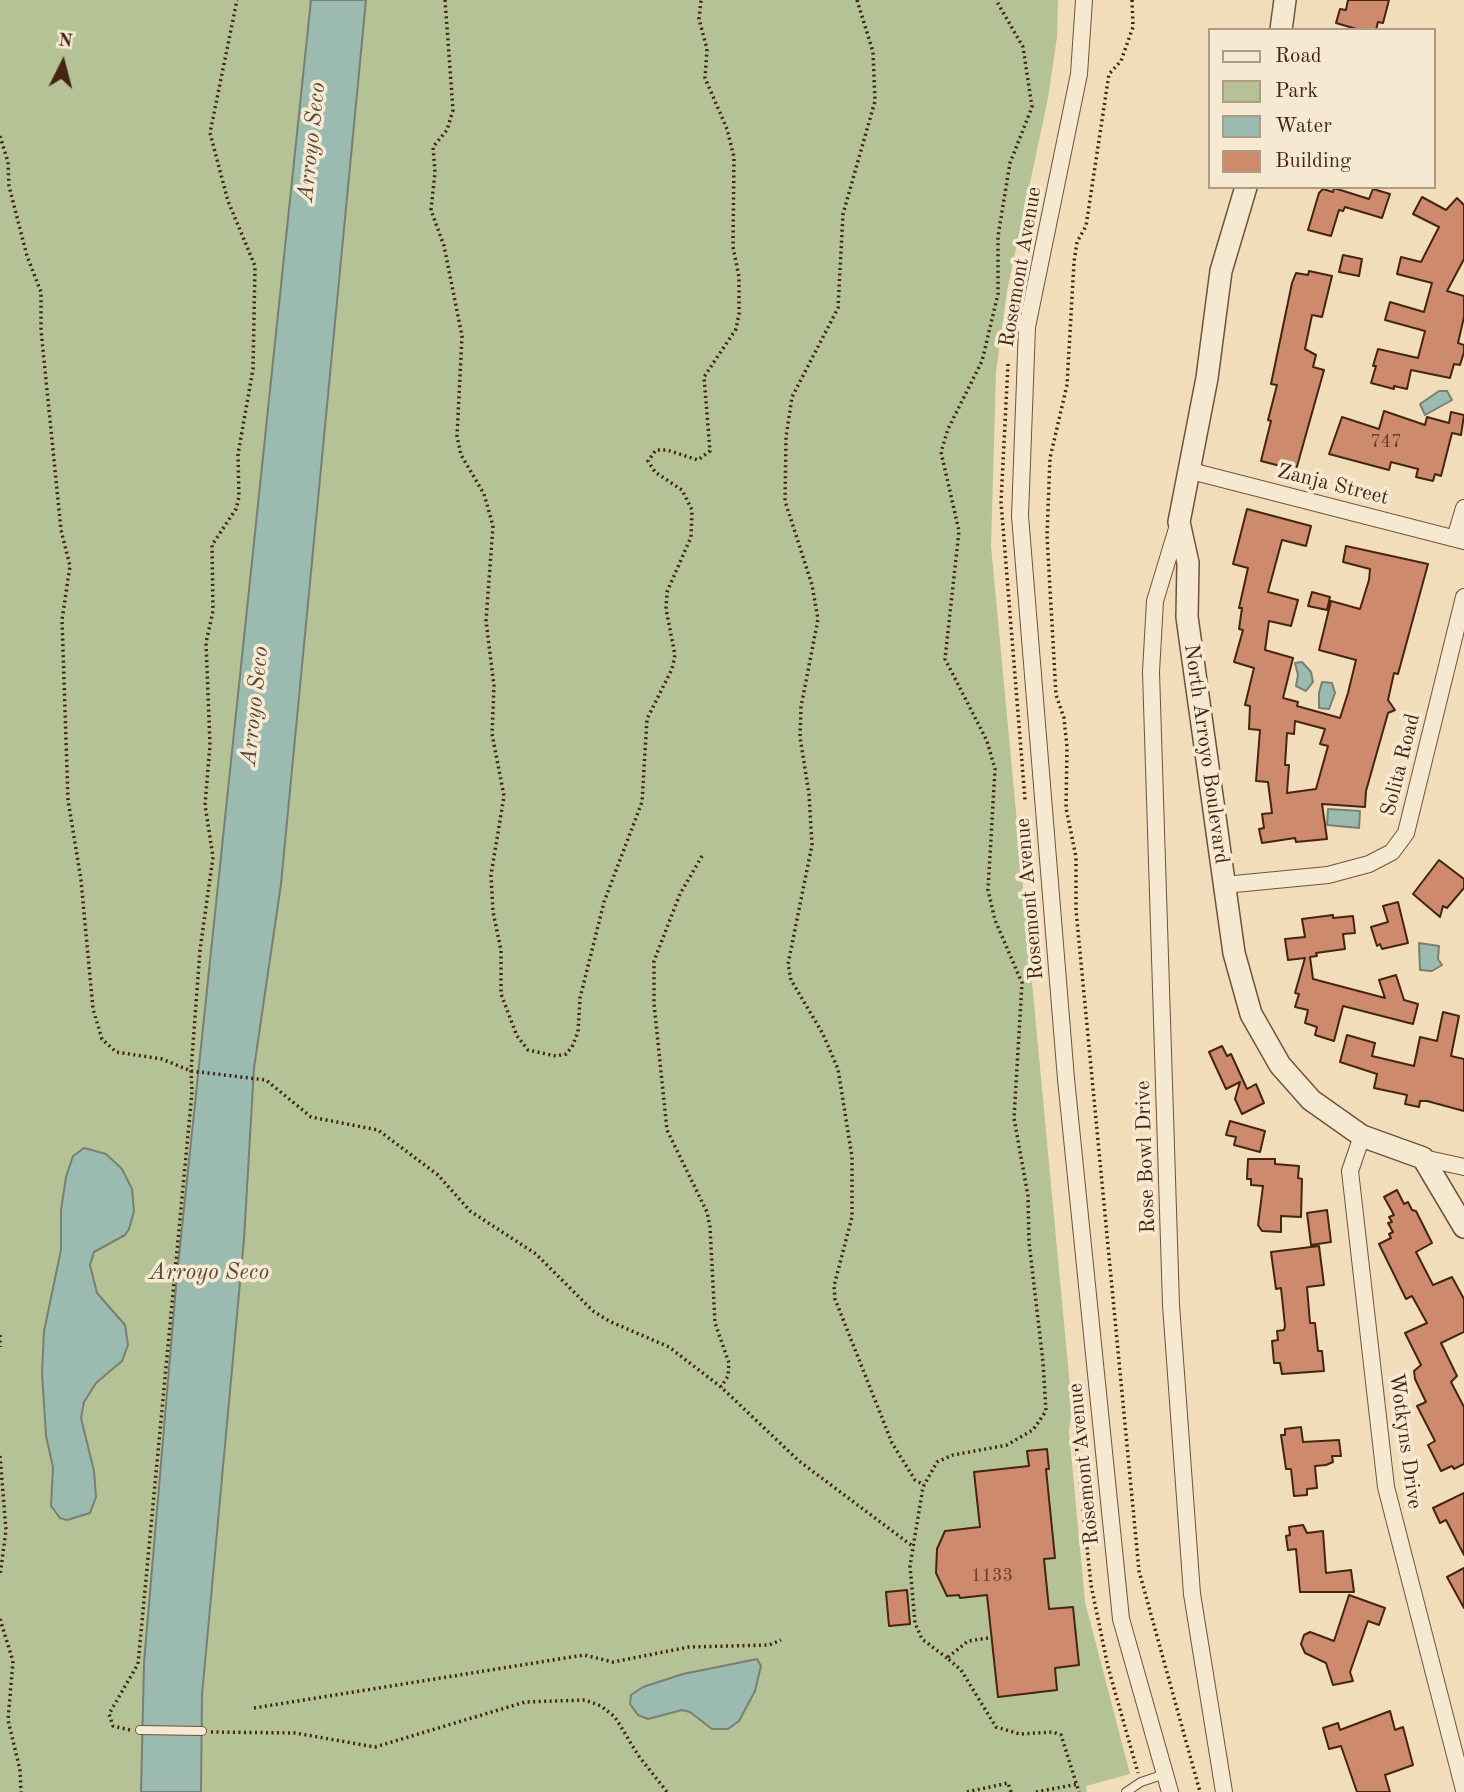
<!DOCTYPE html>
<style>
body{margin:0}
#map{position:relative;width:1464px;height:1792px;overflow:hidden;background:#f1ddba;font-family:"Old Standard TT",serif}
canvas{display:block}
.legend{position:absolute;left:1208px;top:28px;width:228px;height:161px;box-sizing:border-box;background:#f6e9d2;border:2px solid #af9a85;margin:0;padding:9px 12px;list-style:none;font-size:21px;color:#452411}
.legend li{display:flex;align-items:center;gap:14px;height:35px}
.legend b{width:35px;border:2px solid #af9a85}
.north{position:absolute;left:28px;top:28px;width:70px;height:70px;-webkit-text-stroke:5px #f6e9d2;paint-order:stroke;rotate:6deg;font-size:19px;font-weight:700;line-height:28px;text-align:center;color:#452411}
.north::after{content:'';display:block;margin:auto;width:24px;height:32px;background:#452411;clip-path:polygon(50% 0,100% 100%,50% 72%,0 100%)}
</style>
<div id="map">
<canvas width="1464" height="1792"></canvas>
<ul class="legend">
<li><b style="height:9px;background:#f6e9d2"></b>Road</li>
<li><b style="height:19px;background:#b4c295"></b>Park</li>
<li><b style="height:19px;background:#9bbbb1"></b>Water</li>
<li><b style="height:19px;background:#ce8a6d"></b>Building</li>
</ul>
<div class="north">N</div>
</div>
<script>
const ctx = document.querySelector('canvas').getContext('2d');
ctx.lineJoin = 'round';
function fillPath(path, color) { ctx.fillStyle = color; ctx.fill(path, 'evenodd'); }
const poly = rows => new Path2D(rows.map(r => 'M' + r).join(''));
function trace(path, color, width, dash) { ctx.strokeStyle = color; ctx.lineWidth = width; ctx.lineCap = dash ? 'butt' : 'round'; ctx.setLineDash(dash || []); ctx.stroke(path); }
function write(font, color, halo, rows, align = 'center') {
  ctx.font = font + ' "Old Standard TT",serif'; ctx.lineWidth = 7; ctx.setLineDash([]); ctx.textBaseline = 'middle'; ctx.strokeStyle = halo; ctx.fillStyle = color; for (const [text, x, y, turn = 0] of rows) {
    ctx.save(); ctx.translate(x, y); ctx.rotate((+turn || 0) * Math.PI / 180); ctx.textAlign = isNaN(turn) ? turn : align; if (halo) ctx.strokeText(text, 0, 0); ctx.fillText(text, 0, 0); ctx.restore();
  }
}
const green = poly([
 [0,0,1058,0,1057,37,1048,98,1007,291,996,372,991,546,1072,1408,1069,1431,1085,1602,1130,1774,1086,1786,1087,1792,0,1792]
]);
const water = poly([
 [311,0,366,0,281,884,254,1068,244,1239,202,1695,201,1792,141,1792,144,1663,177,1275,311,0],
 [1439,391,1447,391,1452,400,1425,415,1420,404,1439,391],
 [1302,662,1311,672,1313,682,1306,691,1296,686,1298,675,1295,663,1302,662],
 [1322,682,1332,683,1335,693,1329,709,1319,708,1319,693,1322,682],
 [1328,809,1360,811,1359,828,1327,825,1328,809],
 [1419,943,1439,946,1438,959,1442,965,1432,971,1420,970,1419,943],
 [84,1148,106,1154,122,1169,132,1189,134,1211,129,1229,125,1235,94,1252,90,1265,97,1293,125,1325,128,1345,122,1361,96,1383,84,1402,81,1418,94,1471,96,1497,90,1513,67,1520,60,1518,51,1506,53,1467,46,1436,42,1373,44,1331,61,1250,61,1210,66,1177,73,1156,84,1148],
 [757,1659,761,1666,755,1691,739,1721,728,1729,712,1729,690,1712,682,1710,648,1719,638,1715,630,1704,631,1695,643,1687,683,1674,757,1659]
]);
const building = poly([
 [1348,0,1389,0,1383,23,1378,22,1376,30,1360,30,1336,23,1340,9,1346,10,1348,0],
 [1334,188,1369,199,1373,189,1390,194,1382,218,1345,207,1343,211,1339,210,1331,236,1308,230,1319,193,1323,189,1333,192,1334,188],
 [1422,197,1446,210,1457,198,1464,205,1464,259,1447,291,1464,296,1464,317,1458,343,1464,345,1464,352,1460,365,1454,364,1450,378,1411,370,1407,389,1394,386,1394,389,1371,383,1376,366,1373,366,1378,349,1418,358,1425,331,1385,320,1390,302,1424,312,1432,283,1397,274,1401,257,1421,262,1439,227,1413,214,1422,197],
 [1343,255,1362,259,1359,276,1339,272,1343,255],
 [1309,271,1332,276,1322,317,1312,315,1306,344,1305,349,1316,355,1313,367,1324,370,1296,470,1261,461,1271,421,1268,420,1277,385,1271,384,1292,283,1296,273,1308,275,1309,271],
 [1384,411,1425,425,1427,417,1449,423,1451,412,1464,415,1461,435,1452,433,1441,476,1435,474,1433,481,1416,477,1418,469,1391,462,1389,470,1329,454,1342,417,1379,429,1384,411],
 [1247,509,1311,526,1306,546,1282,540,1268,592,1298,600,1291,626,1269,621,1265,650,1293,658,1283,698,1298,702,1297,706,1340,718,1348,693,1356,660,1319,650,1331,601,1360,609,1369,580,1370,569,1343,562,1346,546,1428,564,1398,674,1394,673,1388,700,1395,710,1388,713,1366,791,1365,807,1322,804,1327,839,1296,842,1295,838,1262,843,1259,829,1264,828,1262,814,1272,813,1268,782,1256,781,1260,730,1249,729,1250,706,1245,705,1254,668,1234,662,1243,630,1239,629,1242,608,1239,608,1248,568,1233,564,1247,509],
 [1295,721,1325,729,1320,744,1328,746,1316,789,1287,793,1289,765,1285,765,1287,733,1294,734,1295,721],
 [1312,592,1330,597,1327,610,1308,606,1312,592],
 [1439,860,1464,879,1464,888,1447,908,1443,906,1440,917,1413,894,1439,860],
 [1398,902,1408,943,1382,949,1380,944,1377,946,1371,927,1388,922,1383,906,1398,902],
 [1333,915,1333,918,1353,916,1355,933,1343,934,1345,949,1316,953,1317,956,1310,957,1313,979,1385,998,1379,980,1396,975,1404,1000,1418,1004,1413,1024,1343,1006,1334,1041,1315,1035,1317,1027,1305,1023,1308,1010,1295,1007,1299,994,1295,993,1305,958,1288,960,1285,939,1305,937,1302,919,1333,915],
 [1443,1012,1459,1016,1451,1056,1464,1059,1464,1111,1427,1101,1420,1101,1419,1107,1405,1104,1407,1095,1374,1088,1377,1074,1340,1062,1347,1035,1375,1043,1372,1056,1414,1066,1420,1037,1437,1041,1443,1012],
 [1222,1046,1227,1056,1231,1054,1247,1089,1256,1084,1264,1103,1242,1114,1235,1099,1240,1082,1226,1089,1209,1052,1222,1046],
 [1230,1121,1265,1131,1260,1152,1234,1145,1236,1137,1226,1135,1230,1121],
 [1248,1159,1275,1159,1275,1164,1299,1166,1298,1178,1302,1179,1301,1217,1281,1216,1281,1232,1262,1231,1258,1225,1263,1186,1251,1185,1251,1179,1247,1179,1248,1159],
 [1397,1190,1404,1204,1408,1202,1412,1210,1416,1211,1432,1243,1416,1252,1433,1285,1452,1277,1464,1299,1464,1332,1441,1343,1457,1376,1451,1382,1464,1407,1464,1464,1454,1469,1452,1466,1441,1471,1428,1445,1435,1441,1417,1406,1426,1402,1415,1379,1414,1371,1421,1365,1405,1333,1427,1323,1412,1296,1406,1299,1379,1244,1391,1238,1389,1234,1393,1232,1388,1223,1392,1222,1389,1217,1394,1215,1384,1197,1397,1190],
 [1327,1210,1331,1242,1311,1245,1307,1213,1327,1210],
 [1319,1246,1324,1285,1307,1287,1310,1323,1315,1323,1318,1351,1322,1351,1324,1371,1282,1374,1280,1363,1274,1363,1272,1341,1278,1340,1277,1331,1284,1330,1285,1326,1281,1288,1276,1289,1271,1252,1319,1246],
 [1301,1427,1303,1442,1339,1440,1341,1456,1332,1456,1333,1462,1326,1465,1315,1466,1317,1488,1307,1489,1307,1495,1294,1496,1291,1469,1286,1469,1281,1435,1285,1435,1285,1429,1301,1427],
 [1047,1449,1049,1469,1046,1469,1055,1558,1044,1559,1049,1609,1073,1607,1079,1665,1055,1668,1057,1690,998,1697,987,1595,960,1598,959,1595,947,1596,936,1573,937,1549,945,1531,980,1527,974,1472,1029,1466,1027,1451,1047,1449],
 [1464,1493,1464,1555,1446,1520,1440,1523,1433,1508,1464,1493],
 [1303,1525,1307,1533,1323,1531,1326,1573,1351,1570,1354,1592,1300,1592,1296,1549,1288,1550,1286,1536,1290,1535,1289,1527,1303,1525],
 [1464,1568,1464,1608,1447,1577,1464,1568],
 [907,1590,910,1624,889,1626,886,1592,907,1590],
 [1349,1595,1385,1608,1379,1625,1368,1621,1350,1672,1353,1681,1333,1685,1326,1663,1305,1653,1301,1644,1304,1635,1310,1632,1334,1641,1349,1595],
 [1390,1711,1395,1730,1403,1727,1413,1765,1385,1775,1390,1792,1357,1792,1341,1746,1329,1749,1323,1728,1338,1723,1340,1730,1390,1711]
]);
const path = poly([
 [445,0,453,110,447,130,433,147,435,172,431,210,444,246,462,336,457,436,461,455,484,494,493,526,486,621,494,686,492,734,504,796,491,875,493,912,501,950,501,994,517,1036,528,1050,556,1056,566,1054,572,1047,578,1032,580,998,604,902,642,802,647,719,672,669,675,655,666,609,667,592,691,537,692,510,682,490,655,472,648,461,656,450,667,450,698,460,710,451,704,377,736,329,739,314,739,277,733,247,734,157,727,129,705,78,707,49,699,19,701,0],
 [857,0,873,52,875,101,843,214,838,308,792,397,786,437,785,501,812,585,818,619,801,707,800,737,809,794,812,845,788,964,791,980,823,1034,838,1069,852,1157,852,1217,834,1286,835,1299,892,1443,915,1480,924,1485],
 [1132,0,1133,27,1121,61,1109,74,1086,226,1077,242,1074,262,1067,385,1050,458,1047,536,1056,695,1064,718,1067,747,1066,808,1076,857,1076,910,1139,1571,1200,1792],
 [0,136,8,162,9,186,27,256,41,292,41,330,61,530,70,566,62,620,68,800,81,880,93,1009,102,1039,116,1052,162,1059,191,1071,266,1080,311,1117,378,1130,438,1175,470,1211,536,1254,593,1311,609,1321,669,1347,721,1387,799,1461,911,1545],
 [1008,364,1001,502,1025,800],
 [702,856,680,894,654,961,654,1004,667,1130,707,1212,710,1227,715,1323,729,1363,728,1376,721,1387],
 [0,1335,0,1347],
 [1081,1400,1075,1433,1091,1585,1108,1667,1138,1773],
 [0,1456,6,1530,0,1576],
 [0,1619,13,1661,8,1720,20,1770,21,1792],
 [988,1638,968,1641,947,1658,961,1670,996,1727,1020,1734,1053,1732,1061,1735,1079,1792],
 [947,1658,922,1639,915,1623,910,1566,923,1487,937,1462,953,1455,1007,1445,1033,1430,1046,1411,1043,1362,1029,1242,1028,1196,1014,1118,1022,983,995,920,988,890,995,769,987,741,945,659,959,531,941,452,948,429,982,361,998,294,998,236,1010,163,1032,107,1023,47,996,0],
 [254,1708,584,1655,613,1662,689,1647,769,1645,781,1640],
 [130,1730,113,1726,109,1714,138,1664,192,1092,191,1071,200,950,213,857,205,805,210,745,206,643,213,611,212,545,236,509,239,497,238,454,253,369,255,266,228,201,210,133,237,0],
 [211,1732,295,1733,375,1747,525,1702,585,1700,601,1706,615,1717,638,1755,667,1792],
 [967,1792,1008,1783,1011,1792],
 [1036,1792,1078,1784]
]);
const service = poly([
 [140,1730,202,1731],
 [1126,1792,1141,1782,1165,1774]
]);
const minor = poly([
 [1084,0,1079,74,1027,327,1020,516,1066,1079,1121,1619,1170,1792],
 [1191,471,1464,541],
 [1179,522,1155,601,1151,672,1171,1305,1192,1594,1224,1792],
 [1455,538,1464,508],
 [1224,885,1328,875,1369,864,1392,852,1406,833,1464,597],
 [1362,1136,1350,1171,1386,1487,1464,1790],
 [1423,1158,1464,1167]
]);
const tertiary = poly([
 [1281,30,1285,0],
 [1246,187,1221,271,1207,378,1179,522,1188,563,1187,617,1234,953,1251,1014,1280,1065,1311,1100,1362,1136,1423,1158,1464,1227]
]);
const numberNames = [
 ["747",1386,442],
 ["1133",992,1576]
];
const streetNames = [
 ["Rosemont Avenue",1021,267,-80],
 ["Zanja Street",1333,485,14],
 ["North Arroyo Boulevard",1206,754,82],
 ["Solita Road",1401,765,-76],
 ["Rosemont Avenue",1030,899,-95],
 ["Rose Bowl Drive",1146,1157,-92],
 ["Wotkyns Drive",1405,1441,82],
 ["Rosemont Avenue",1084,1464,-96]
];
const waterNames = [
 ["Arroyo Seco",312,142,-84],
 ["Arroyo Seco",255,706,-84],
 ["Arroyo Seco",209,1273]
];
fillPath(green, '#b4c295');
fillPath(water, '#9bbbb1');
trace(water, '#797f71', 2);
fillPath(building, '#ce8a6d');
trace(building, '#452411', 2);
trace(service, '#70523b', 10);
trace(minor, '#70523b', 18);
trace(tertiary, '#70523b', 24);
trace(path, '#452411', 3.5, [2, 3.5]);
trace(service, '#f6e9d2', 8);
trace(minor, '#f6e9d2', 16);
trace(tertiary, '#f6e9d2', 21);
write('18px', '#673e28', null, numberNames);
write('21px', '#452411', '#f6e9d2', streetNames);
write('italic 23px', '#5a4a39', '#f6e9d2', waterNames);
</script>
